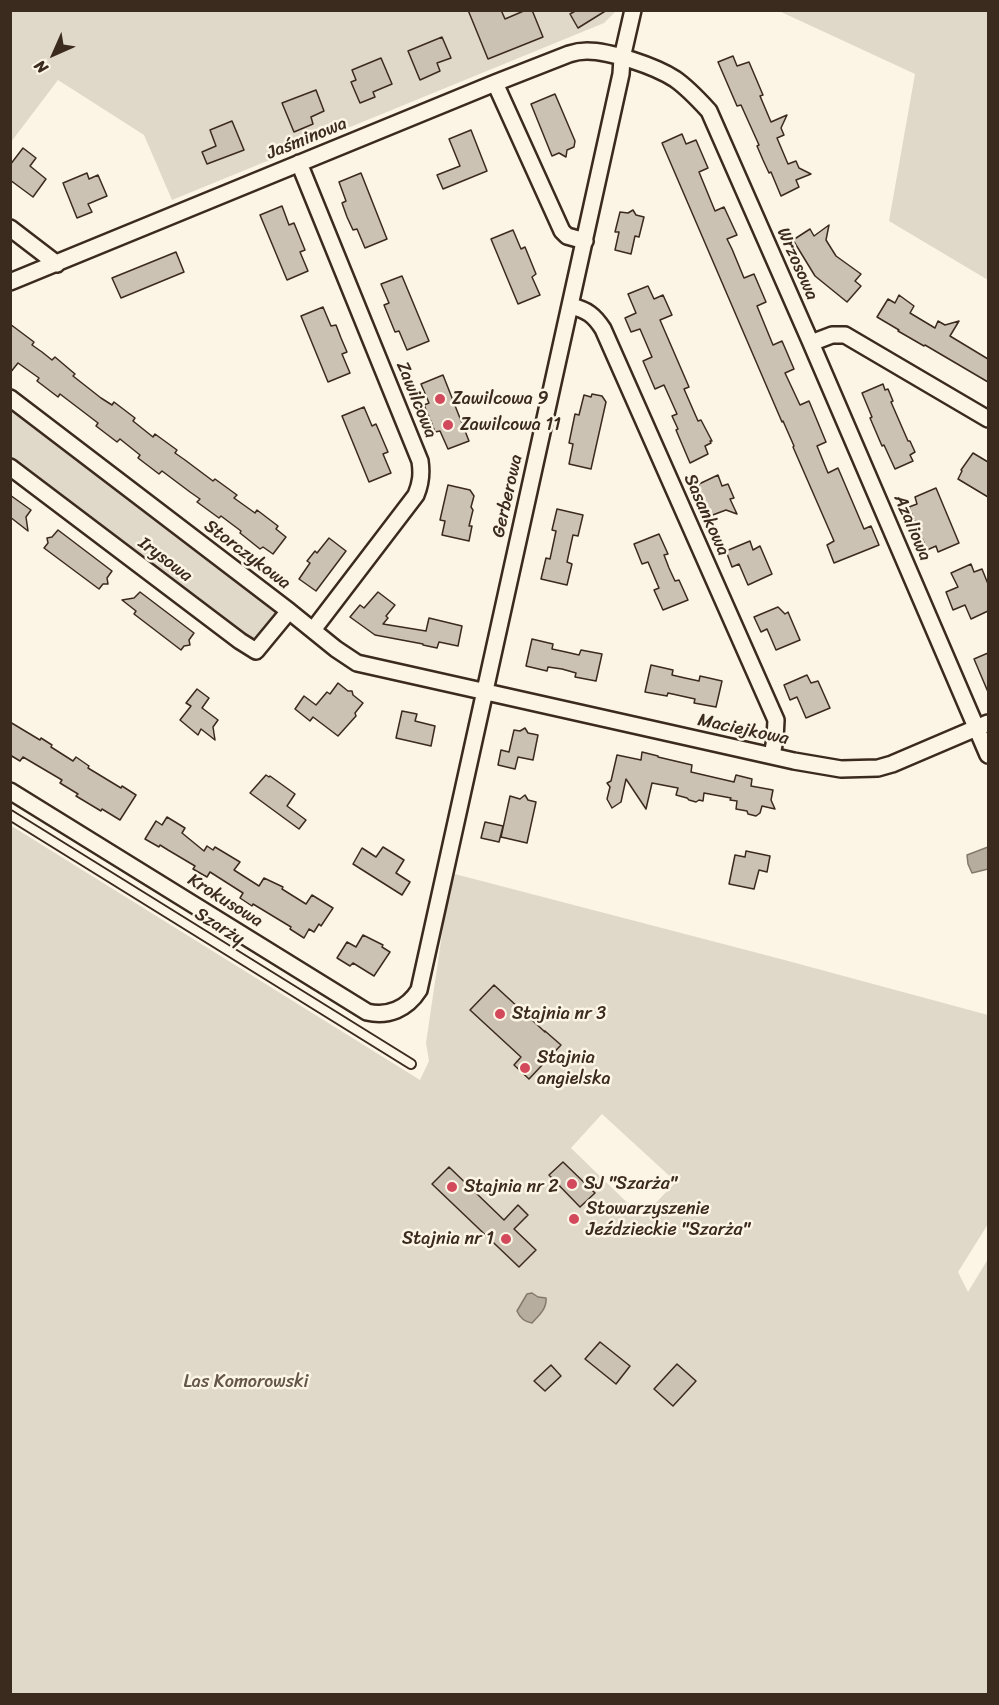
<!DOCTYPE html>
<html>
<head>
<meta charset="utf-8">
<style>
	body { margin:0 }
	#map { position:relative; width:999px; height:1705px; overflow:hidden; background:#fcf5e5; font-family:Sriracha,sans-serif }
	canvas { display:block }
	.frame { position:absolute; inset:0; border:12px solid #3b2a1e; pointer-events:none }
	.north { position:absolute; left:24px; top:24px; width:60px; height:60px; -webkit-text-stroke:4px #fcf5e5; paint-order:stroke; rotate:225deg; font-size:16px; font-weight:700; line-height:24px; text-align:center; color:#3b2a1e }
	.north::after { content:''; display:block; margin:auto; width:21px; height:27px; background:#3b2a1e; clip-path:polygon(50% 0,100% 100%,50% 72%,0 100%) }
</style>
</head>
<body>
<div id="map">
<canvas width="999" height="1705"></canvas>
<div class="frame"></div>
<div class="north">N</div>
</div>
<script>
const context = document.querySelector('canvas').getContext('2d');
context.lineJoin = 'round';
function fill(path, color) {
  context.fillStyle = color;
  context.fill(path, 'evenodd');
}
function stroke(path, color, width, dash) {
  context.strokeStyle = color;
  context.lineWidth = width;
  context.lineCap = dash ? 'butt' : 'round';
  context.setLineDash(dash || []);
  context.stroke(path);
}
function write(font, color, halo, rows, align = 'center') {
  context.font = font + ' Sriracha,sans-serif';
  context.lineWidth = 5;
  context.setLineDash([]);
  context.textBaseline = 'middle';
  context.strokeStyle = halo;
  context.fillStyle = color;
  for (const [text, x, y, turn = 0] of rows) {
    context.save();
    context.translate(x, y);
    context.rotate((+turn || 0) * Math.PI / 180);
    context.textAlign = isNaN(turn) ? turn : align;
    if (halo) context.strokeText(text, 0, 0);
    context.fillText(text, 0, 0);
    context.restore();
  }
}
fill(new Path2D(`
	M11 11H616L604 23 172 200 144 135 58 80 11 142Z
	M779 11H988V280L889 221 915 74Z
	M10 409 268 601 275 608 277 619 259 642 249 641 11 458Z
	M10 825 420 1080 429 1061 426 1043 451 873 777 958 988 1015V1224L958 1272 968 1292 988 1259V1694H11ZM602 1114 676 1182 642 1217 571 1148Z`), '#e0d8c8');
const water = new Path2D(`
	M988 847V869L972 873 968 864 967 855Z
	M532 1293 538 1297 546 1298C547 1309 539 1315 532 1323 525 1322 520 1318 517 1311L527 1294Z`);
fill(water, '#b7ad9e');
stroke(water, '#85796b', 1.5);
const building = new Path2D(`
	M468 10H501L505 19 526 10H532L543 37 488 59Z
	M577 10H607L578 28 570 14Z
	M442 37 451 58 437 63 440 71 420 80 408 51Z
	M733 56 737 66 749 62 763 95 760 96 771 122 787 115 781 128 784 135 777 138 788 164 796 161 799 168 811 174 796 180 799 187 781 196 771 172 769 173 763 160 757 146 759 145 741 105 737 106 718 62Z
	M381 58 392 84 373 92 375 97 360 103 351 82 356 80 352 70Z
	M316 90 324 111 311 117 313 124 294 132 282 103Z
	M555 94 575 141 574 147 567 150 566 157 559 153 552 156 531 104Z
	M232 121 244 150 207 164 202 152 216 146 210 130Z
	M471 130 487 171 443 189 437 175 460 166 449 139Z
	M682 134 686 144 696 140 708 168 699 172 715 211 724 207 737 235 727 239 732 249 744 278 754 274 766 302 757 306 773 345 782 341 794 369 785 373 800 405 809 401 826 442 817 446 828 473 838 468 864 529 871 526 879 545 834 563 827 545 834 541 793 447 794 446 783 421 782 422 662 143Z
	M23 148 36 158 30 166 46 179 33 197 10 180V165Z
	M87 173 89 179 98 175 107 196 88 204 92 212 77 218 63 183Z
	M361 173 387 239 365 248 357 229 353 230 347 217 342 203 346 201 339 182Z
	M282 206 289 225 294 223 305 250 300 252 308 271 287 280 260 215Z
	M633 210 636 215 644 217 639 237 635 236 631 254 615 250 619 232H615L620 212 628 213Z
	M829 225 826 240 836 256 861 274 855 281 861 286 847 302 815 276 793 240 810 229 814 236Z
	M513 230 521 249 525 247 536 274 532 277 540 295 518 304 491 239Z
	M176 252 184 272 121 298 112 278Z
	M402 276 429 341 407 350 399 331 395 332 384 305 389 303 381 284Z
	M648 286 654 299 663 295 672 315 660 320 689 387 684 389 698 421 701 420 712 441H710L711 443 705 446 708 454 690 463 676 430 678 429 672 416 677 414 664 385 655 389 643 361 652 357 640 329 631 332 625 318 636 313 628 294Z
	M899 295 914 306 910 313 935 328 938 321 945 325 959 321 950 336 988 359V382L925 345 924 346 898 331 899 330 877 317 888 299 895 303Z
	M323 307 331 326 336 325 341 338 347 352 342 354 350 373 328 382 301 316Z
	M10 324 34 342 32 345 42 352 52 360 55 357 75 374 73 376 101 398 112 405 114 402 135 418 133 421 153 437 155 434 177 450 175 453 185 460 213 481 215 479 237 495 234 498 255 513 257 510 278 526 276 529 286 537 273 554 263 547 260 549 240 533 241 531 221 516 219 518 197 502 200 499 190 492 162 471 159 474 138 458 140 455 120 439 117 442 96 426 98 423 60 394 58 397 37 381 39 378 18 363 10 373Z
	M443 375 469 441 448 449 440 431 435 432 430 419 424 405 429 403 421 384Z
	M883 384 885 390 888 389 893 401 891 402 908 441H910L915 452 910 455 913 461 895 469 884 445 882 446 870 418 872 417 862 393Z
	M592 394 602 396 606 402 591 469 569 464 573 444 569 443 575 414 579 415 584 395 591 397Z
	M364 407 372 426 376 424 388 452 383 454 391 473 369 482 342 416Z
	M973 453 988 462V497L958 479 962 471 961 470Z
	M718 475 722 486 728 484 734 498 730 499 737 514 726 510 710 516 699 489V484Z
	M448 485 470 490 474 496 471 507 473 510 469 526H472L469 541 442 535 445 521 440 520Z
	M936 488 959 543 938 552 936 546 927 550 909 507 917 504 915 497Z
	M10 495 31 510 26 517 28 531 10 517Z
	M557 509 583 515 578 536 573 535 567 562 572 564 567 585 541 579 546 558 550 559 556 531 552 530Z
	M58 530 112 571 107 578 108 584H103L99 589 44 548 48 543 47 538 52 537Z
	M659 534 668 554 664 555 669 568 675 581 679 580 688 600 663 610 654 590 659 588 648 562 642 564 634 544Z
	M329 538 346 551 316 591 299 579 310 563 307 561 315 551 317 553Z
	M750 541 753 550 760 546 772 574 748 585 739 564 732 567 726 551Z
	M971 564 974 572 982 569 988 584V611L971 619 965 605 953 610 946 592 958 587 951 573Z
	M140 592 194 633 189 640 190 645 184 646 181 650 134 614 136 611 122 600 134 598Z
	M378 592 395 605 386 616 388 618 383 624 426 631 429 618 462 626 458 646 439 642 437 648 423 645V644L375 635 350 617 360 605 364 608Z
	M778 607 785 614 788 612 800 640 776 650 767 629 761 632 754 617Z
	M532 639 553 644 552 649 566 652 579 655 581 650 602 654 596 681 575 677 576 673 562 669 548 667 547 671 526 666Z
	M988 653V692L974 659Z
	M651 665 673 670 672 675 685 678 699 681 700 676 722 681 716 707 694 703 695 699 668 693 667 696 645 692Z
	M807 675 811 683 818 681 830 708 806 718 797 697 790 700 784 685Z
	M338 683 348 691H352L353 695 363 703 355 713 356 716 338 736 313 717 310 721 295 709 304 696 316 705 327 692 330 694Z
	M197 689 209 698 202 708 218 720 213 727 215 740 201 729 198 735 180 720 191 706 186 703Z
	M402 711 417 714 415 721 435 726 431 746 396 738Z
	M10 722 40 740 41 738 52 745 51 747 73 761 76 757 89 766 88 768 121 788 122 786 136 795 120 820 102 809 101 811 76 796 78 794 60 783 62 780 23 757 20 761 10 755Z
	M525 728 528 733 538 735 533 760 518 757 515 769 498 765 501 750 509 752 514 730 520 731Z
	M642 752 658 756V757L692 765 691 772 734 782 736 775 752 779 751 786 773 790 771 800 775 809 762 806 760 813 756 816 748 814 747 811 736 809 737 801 730 800 731 798 704 793 703 801 699 800 696 802 689 800 687 798 676 795 678 788 652 783 646 809 626 779 621 802 612 808 607 799 610 787 607 783 611 781 617 755 641 760Z
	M266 775 269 777 270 776 295 794 287 806 306 820 299 829 250 793Z
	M525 795 528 800 536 802 527 843 501 837 510 796 520 799Z
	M167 817 185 828 182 833 204 851 207 846 213 850 215 847 240 862 234 870 259 886 264 878 283 887 282 889 306 904 312 895 333 908 321 926 319 924 314 932 309 929 304 938 290 929 291 927 253 904 252 906 240 898 243 893 210 872 207 877 193 869 195 866 168 850 160 845 159 847 145 839 156 821 162 825Z
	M485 822 503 826 499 842 481 838Z
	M383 847 404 860 396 873 410 882 402 895 353 864 362 848 376 857Z
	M746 851 770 856 767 872 759 870 754 889 729 884 735 855 745 857Z
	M363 935 383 945 382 947 390 952 374 976 353 963 350 966 337 958 347 942 356 947Z
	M494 985 545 1032V1031L561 1045 529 1079 514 1065 521 1057 470 1010Z
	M563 1162 595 1193 580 1207 549 1175Z
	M449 1167 504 1220 518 1205 528 1215 514 1229 536 1250 519 1267 432 1184Z
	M600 1342 630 1366 616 1384 585 1359Z
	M677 1364 696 1381 673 1406 654 1389Z
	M551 1365 561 1376 545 1391 534 1381Z`);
fill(building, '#ccc2b3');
stroke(building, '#3b2a1e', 1.5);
const lane = new Path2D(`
	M10 815 411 1064`);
const street = new Path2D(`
	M495 83 562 231 567 236 585 241
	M299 163 420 461C422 474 421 483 416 495L313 630
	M10 228 57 264
	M10 282 495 83 569 54C575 52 580 51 587 51 610 51 655 66 675 79 688 88 698 99 709 111L811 343 832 335H845L988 419
	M571 306C587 310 594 315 603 329L776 720 775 739 772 756
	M811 343 988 755
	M10 398 289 611 336 649 357 663 794 761 841 769 878 768 892 764 988 723
	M10 467 240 641 256 651 289 611
	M10 791 367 1012C388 1017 407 1009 419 990 485 684 554 379 621 74L622 58 633 10`);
stroke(lane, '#3b2a1e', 12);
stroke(street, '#3b2a1e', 20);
stroke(lane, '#fcf5e5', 8);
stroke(street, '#fcf5e5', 15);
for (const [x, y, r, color] of [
	[440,399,6,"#d1495b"],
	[448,425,6,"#d1495b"],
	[500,1014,6,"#d1495b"],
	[525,1068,6,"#d1495b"],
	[572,1184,6,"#d1495b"],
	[452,1187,6,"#d1495b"],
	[574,1219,6,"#d1495b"],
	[506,1239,6,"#d1495b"]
]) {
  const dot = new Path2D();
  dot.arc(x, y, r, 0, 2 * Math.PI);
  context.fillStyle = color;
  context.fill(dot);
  stroke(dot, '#fcf5e5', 2);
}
write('18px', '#3b2a1e', '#fcf5e5', [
	["Jaśminowa",307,139,-22],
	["Wrzosowa",797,264,66],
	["Zawilcowa",416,400,68],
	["Gerberowa",508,496,-77],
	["Sasankowa",706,515,66],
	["Azaliowa",912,528,67],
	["Storczykowa",247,555,37],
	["Irysowa",165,560,37],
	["Maciejkowa",743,730,12],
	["Krokusowa",225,901,32],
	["Szarży",219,927,32]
]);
write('18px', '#3b2a1e', '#fcf5e5', [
	["Zawilcowa 9",452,399],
	["Zawilcowa 11",460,425],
	["Stajnia nr 3",512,1014],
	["Stajnia",537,1058],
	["angielska",537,1079],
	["SJ \"Szarża\"",584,1184],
	["Stajnia nr 2",464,1187],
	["Stowarzyszenie",586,1209],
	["Jeździeckie \"Szarża\"",586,1230],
	["Stajnia nr 1",494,1239,"right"]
], 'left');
write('18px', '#645648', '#fcf5e5', [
	["Las Komorowski",246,1382]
]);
</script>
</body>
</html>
